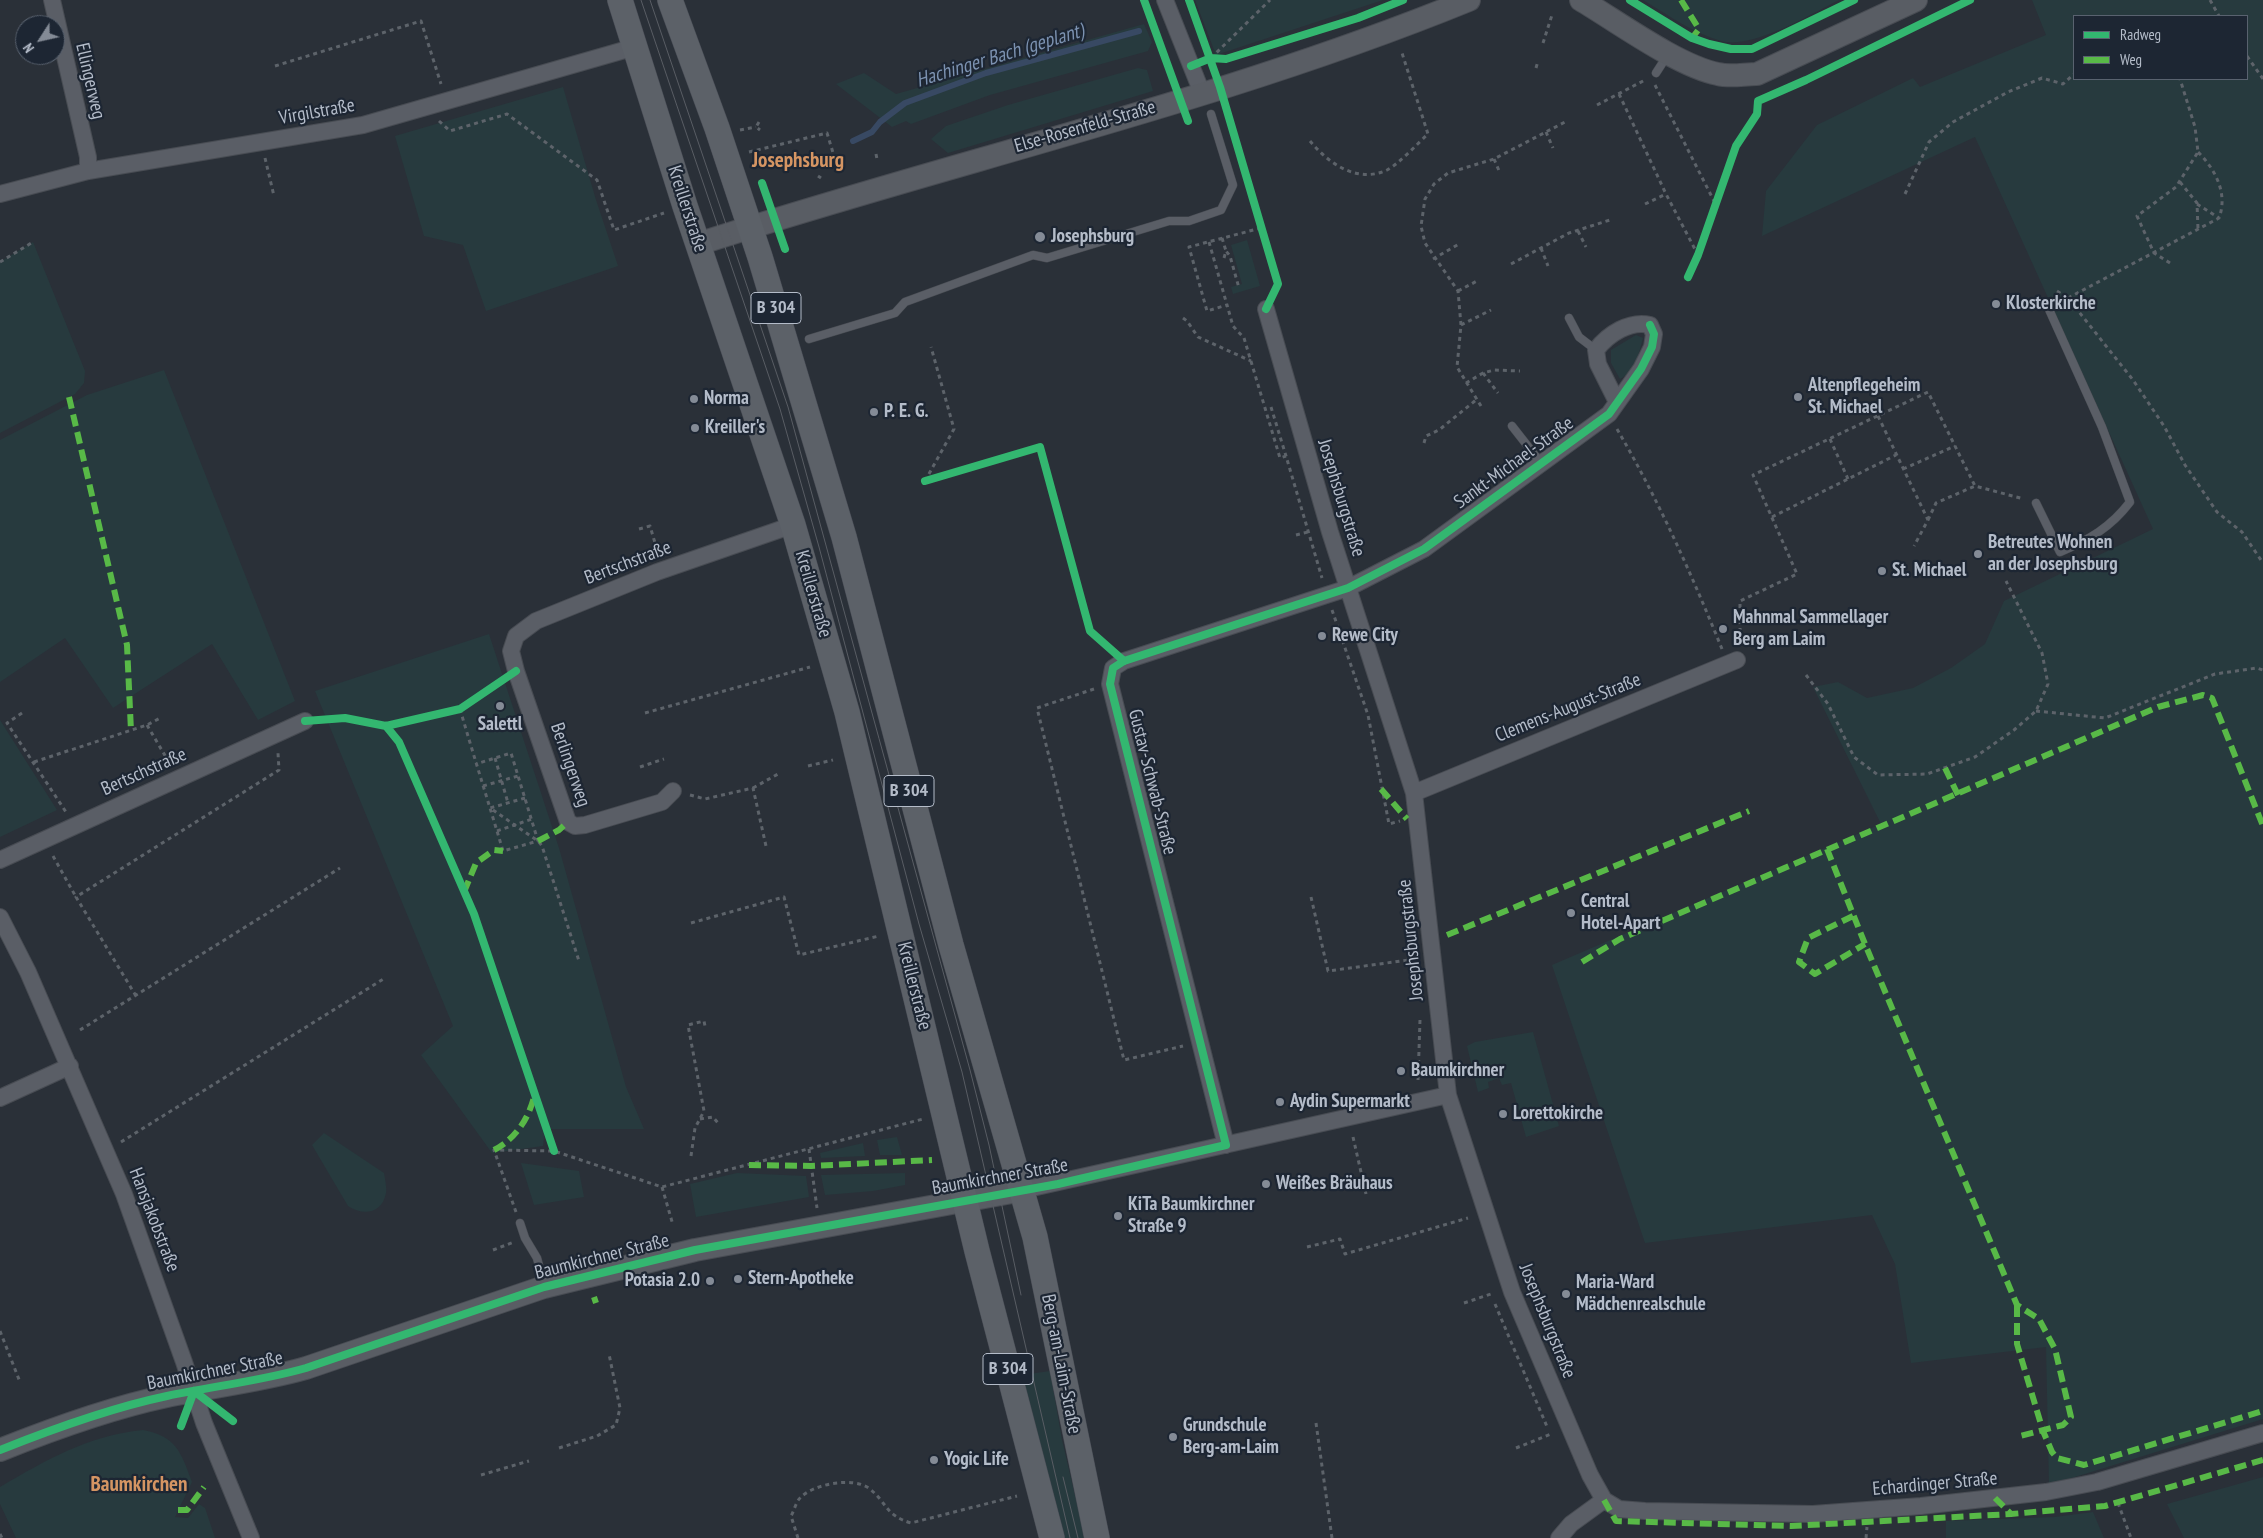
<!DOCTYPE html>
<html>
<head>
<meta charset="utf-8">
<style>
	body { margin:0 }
	#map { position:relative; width:2263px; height:1538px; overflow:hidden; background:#2a3038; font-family:"PT Sans Narrow",sans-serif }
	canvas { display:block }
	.legend { position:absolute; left:2073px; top:15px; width:175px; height:65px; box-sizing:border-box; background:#1d2633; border:1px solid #59626f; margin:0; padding:6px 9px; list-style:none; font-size:15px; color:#b4bcc9 }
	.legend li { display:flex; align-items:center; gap:10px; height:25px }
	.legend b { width:25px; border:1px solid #59626f }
	.north { position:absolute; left:15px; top:15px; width:50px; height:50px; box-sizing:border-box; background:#1d2633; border:1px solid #59626f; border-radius:50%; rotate:235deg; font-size:14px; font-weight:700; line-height:20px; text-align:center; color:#b4bcc9 }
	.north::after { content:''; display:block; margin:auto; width:18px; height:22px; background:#848b96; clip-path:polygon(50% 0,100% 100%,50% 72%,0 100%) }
</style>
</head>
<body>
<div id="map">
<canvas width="2263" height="1538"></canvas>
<ul class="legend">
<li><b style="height:6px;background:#33b770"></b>Radweg</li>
<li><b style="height:6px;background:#58b947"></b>Weg</li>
</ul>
<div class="north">N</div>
</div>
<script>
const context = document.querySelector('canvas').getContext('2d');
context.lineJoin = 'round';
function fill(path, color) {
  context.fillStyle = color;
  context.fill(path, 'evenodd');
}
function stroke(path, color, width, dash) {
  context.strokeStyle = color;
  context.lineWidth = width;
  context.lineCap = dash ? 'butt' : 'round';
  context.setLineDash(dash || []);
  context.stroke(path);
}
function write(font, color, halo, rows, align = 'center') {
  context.font = font + ' "PT Sans Narrow",sans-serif';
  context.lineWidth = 4.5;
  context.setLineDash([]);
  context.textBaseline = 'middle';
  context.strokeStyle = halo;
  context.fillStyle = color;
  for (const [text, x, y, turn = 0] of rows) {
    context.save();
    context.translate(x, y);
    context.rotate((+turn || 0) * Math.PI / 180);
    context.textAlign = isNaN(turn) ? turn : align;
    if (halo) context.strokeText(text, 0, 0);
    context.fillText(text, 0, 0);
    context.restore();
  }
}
fill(new Path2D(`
	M1195 0H1383L1216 55Z
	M1643 0H1839C1811 14 1752 50 1721 41 1693 33 1668 15 1643 0Z
	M2032 0H2263V1419L2049 1485 2046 1347 1911 1363 1895 1264 1872 1215 1645 1243 1552 965 1881 824 1813 687 1838 682 1867 698 1913 688 1951 668 1985 644 2004 601 2153 529 1975 137 1762 236 1766 191 1817 125 1913 78 1920 87 2046 35ZM2074 16H2247V79H2074Z
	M1144 24 1152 42 1148 51 990 95 911 124 906 121 892 127 836 84 864 73 896 94Z
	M1138 68 1147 70 1153 91 948 153 931 139 946 126 1008 105Z
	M563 87 596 200 618 266 486 311 463 245 424 236 395 136Z
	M1247 240 1260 286 1233 294 1231 287 1242 284 1231 245Z
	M33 242 85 371 84 383 75 394 0 433V262Z
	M1636 335 1643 338C1639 353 1635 372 1620 379L1611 363V350Z
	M164 370 295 701 258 720 212 644 113 708 65 638 0 682V440L87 395Z
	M489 634 559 848 626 1087 644 1129H545L543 1146 492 1153 421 1055 453 1026 315 691Z
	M0 720 57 810 0 837Z
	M1533 1032 1559 1126 1526 1137 1511 1083 1502 1085 1499 1078 1488 1082 1489 1088 1478 1092 1467 1046 1475 1042Z
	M324 1133 384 1173C385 1179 387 1188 386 1193 382 1214 363 1216 348 1206L312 1145Z
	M897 1137 902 1155H880L877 1140Z
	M863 1143 865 1156 821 1158 820 1153Z
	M521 1163 579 1171 584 1197 534 1205Z
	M737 1173 806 1176 809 1197 696 1217 690 1184Z
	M905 1173V1185L873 1191 825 1195 821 1175Z
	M1050 1371 1062 1440 1085 1538H1065L1022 1375Z
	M143 1430C176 1436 181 1452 192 1482L175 1517 188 1518 199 1504 205 1508 215 1538H16L0 1504V1487C48 1459 87 1436 143 1430Z
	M2263 1477V1538H2184L2167 1504Z
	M2093 1512 2104 1538H1946V1521L2055 1517Z`), '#273a3e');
stroke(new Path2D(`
	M853 141 872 132 880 122 905 103 986 73 1139 31`), '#384963', 6);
const lane = new Path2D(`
	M1656 73 1667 56
	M1569 318 1579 337 1596 350
	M809 339 895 313 905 302 1033 255 1047 258 1169 221H1189L1221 210 1233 185 1211 114
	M1512 426 1541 463
	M2036 503 2060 552C2089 540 2111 527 2130 502L2102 427 2047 305
	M520 1223 525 1238 537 1258 544 1285`);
const street = new Path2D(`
	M52 0 88 157V171
	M1165 0 1202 93
	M0 194 88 171 363 125 635 47
	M1266 309 1330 532 1414 793 1448 1095 1512 1292 1590 1475 1604 1500
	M673 791 662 802 585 825 575 826 568 822 516 671 511 651 516 636 536 621 657 572 793 525
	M1414 793 1737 660
	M0 860 305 721
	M0 917 28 972 124 1194 184 1362 204 1423 251 1538
	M0 1098 70 1066
	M1226 1145 1110 684 1113 668 1124 661 1348 588 1424 549 1609 414 1641 369 1652 347 1654 334 1650 325C1630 320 1608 334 1596 350L1598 364 1617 402
	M1023 1190 1448 1095
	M1604 1500 1619 1509 1645 1511 1813 1514 1921 1506 2046 1492 2097 1482 2263 1433
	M1559 1538 1571 1524 1604 1500`);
const secondary = new Path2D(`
	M1581 0C1618 22 1678 66 1718 74 1730 77 1744 74 1757 74L1916 0
	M698 244C954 161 1219 102 1469 0
	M0 1450C55 1428 110 1408 167 1396 214 1386 261 1381 306 1368L544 1287 695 1250 1023 1190`);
const primary = new Path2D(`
	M620 0 685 206 793 525 847 712 977 1251 1052 1538
	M670 0 717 128 760 257 844 537 951 945 1035 1237 1097 1538`);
stroke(lane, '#484c53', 9);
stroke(street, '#484c53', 18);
stroke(secondary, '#484c53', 24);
stroke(primary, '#484c55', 26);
stroke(new Path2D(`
	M1968 0V1
	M2210 0 2219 16
	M1543 43 1552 15
	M2247 56 2263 79
	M1211 58 1270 0
	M275 66 421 21 441 84
	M1536 68 1538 61
	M1655 85 1716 205
	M1619 94 1666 194 1698 255
	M1597 105 1645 80
	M439 121 450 131 507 114 597 180 614 230 664 213
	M759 122 756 127 760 130
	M740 130 756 127
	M1546 132 1553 148
	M1310 141C1328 163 1357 184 1387 170 1400 163 1417 144 1428 134L1402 53
	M749 152 827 133 838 169
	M876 154 877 159
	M265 158 274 196
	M1494 159 1500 173
	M818 176 821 178
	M2180 182 2197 203 2198 229
	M1905 194 1929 142 1953 122 2008 92 2042 78 2063 84 2074 74
	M1645 204 1666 194
	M2197 204 2219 218
	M1261 228 1189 247 1207 311 1227 305 1233 326 1244 338 1280 458 1286 456 1322 578
	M1578 231 1586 247
	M1222 238 1226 251
	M1209 242 1227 305
	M1541 248 1548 266
	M1224 258 1226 251 1230 256 1239 288
	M1433 259 1459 244
	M0 262 33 242
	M2170 263 2154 253 2137 216 2176 187 2198 152 2195 127 2180 79
	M1511 264 1569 233 1610 220
	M1458 291 1477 281
	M2057 291 2068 298 2133 380 2164 426 2185 465 2217 512 2242 532 2263 563
	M2068 298 2219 218C2228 194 2216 170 2198 152
	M1183 318 1187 321 1198 337 1251 361
	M1461 325 1491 310
	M1483 373 1498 393
	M1466 383 1483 373 1494 370 1520 371
	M1481 406 1457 367 1461 325 1458 291 1425 243 1421 226 1425 199 1434 184 1448 173 1494 159 1567 121
	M1271 407 1286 456
	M1878 416 1928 520 1914 546
	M1617 429C1658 499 1691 573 1722 649
	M1830 439 1848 479
	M1424 443 1426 436 1439 430 1476 400
	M1903 469 1955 446
	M925 481 954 429 931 347
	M1772 517 1896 455
	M1928 520 1936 503 1975 486
	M639 529 650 526 658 553
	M1296 535 1308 532
	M1332 610 1368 715 1389 824 1400 821
	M1740 640V601L1797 574 1753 475 1928 392 1975 486 2024 499
	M1806 675 1828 704 1854 757 1878 775 1927 774 1975 757 2014 730 2036 711 2048 684 2042 653 2006 581
	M1094 689 1037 708 1124 1060 1183 1046
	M460 709C474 757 489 804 503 851L538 841 511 753 476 764
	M2036 711 2105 718 2215 674 2257 668 2263 670
	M22 713 7 723 66 812
	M645 713 810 667
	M147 725 170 764
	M495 758 508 803
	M34 762 147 725 162 717
	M808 766 833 760
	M640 767 664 759
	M483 786 518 776
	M753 788 778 774
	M690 795 705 799 753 788 766 846
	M525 798 490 808 538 841 542 846 579 961
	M497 831 532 819
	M53 856 76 897
	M1311 897 1328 971 1416 959
	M691 923 784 897 799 955 879 936
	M136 996 76 897 279 770 278 753
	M1420 1020 1418 1080 1420 1083
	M80 1030 340 868
	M700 1119 713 1117 718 1123
	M1353 1137 1366 1194
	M121 1142 385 978
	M809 1149 817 1208
	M691 1156 695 1128 704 1111 688 1025 704 1021 705 1026
	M662 1187 673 1225
	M516 1212 494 1150 554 1151 662 1187 923 1119
	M1307 1247 1340 1239 1345 1254 1468 1218
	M493 1250 514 1242
	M1464 1303 1491 1294
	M1495 1304 1548 1429
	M0 1331 20 1382
	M1316 1423 1332 1538
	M559 1448 597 1436 616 1425 620 1408 609 1354
	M1516 1448 1551 1434
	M481 1475 529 1461
	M2118 1503 2131 1538
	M0 1534 2 1538
	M798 1538 791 1516C794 1511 796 1502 800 1498 813 1484 854 1476 870 1489 888 1504 885 1515 911 1523L1017 1496
	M1866 1538 1867 1527`), '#5d636a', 3, [4, 4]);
stroke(lane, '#5a5e66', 8);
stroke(street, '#5a5e66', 16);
stroke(secondary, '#595d64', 22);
stroke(primary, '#5c6168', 25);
stroke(new Path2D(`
	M641 0 780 409 819 547 919 924 962 1072 1070 1538
	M650 0 788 407 970 1070 989 1145 1021 1295
	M1063 1477 1078 1538`), '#595d64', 1);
stroke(new Path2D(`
	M1681 0 1699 29 1692 38
	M69 397 127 645 131 731
	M1945 768 1958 795
	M1381 789 1407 819
	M538 841 559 830 568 822
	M1827 849 1865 944 2017 1305 2039 1319 2055 1349 2071 1417 2063 1425 2016 1437
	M464 892 476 863 494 850 503 851
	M1853 916 1808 938 1799 962 1815 974 1865 944
	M1447 935 1749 811
	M1582 962 1620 939 2158 707 2203 695 2212 698 2263 826
	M494 1150C515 1139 528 1120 534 1097
	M749 1165 811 1166 932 1160
	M594 1297 596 1303
	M2017 1305V1344L2043 1431 2052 1452 2057 1458 2084 1465 2263 1411
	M1995 1498 2011 1514 2105 1506 2263 1460
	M1604 1500 1616 1521 1791 1526 2011 1514
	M178 1510H187L204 1487`), '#58b947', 6, [12, 6]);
stroke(new Path2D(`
	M1144 0 1188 121
	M1189 0 1220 87 1278 284 1266 309
	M1630 0 1692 38 1709 44 1731 49H1752L1854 0
	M1191 66 1211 58 1226 59 1358 18 1403 0
	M762 183 785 249
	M1688 277 1698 255 1736 146 1757 114 1758 101 1806 80 1970 0
	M925 481 1040 447 1090 631 1124 661
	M305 721 345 718 386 726 460 709 516 671
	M386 726 399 742 474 914 554 1151
	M181 1426 194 1391 233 1421
	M0 1450C55 1428 110 1408 167 1396 214 1386 261 1381 306 1368L544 1287 695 1250 1058 1184 1226 1145 1110 684 1113 668 1124 661 1348 588 1424 549 1609 414 1641 369 1652 347 1654 334 1650 325`), '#33b770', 8);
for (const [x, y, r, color] of [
	[1040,237,6,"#848b96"],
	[1996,304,5,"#848b96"],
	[1798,397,5,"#848b96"],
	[694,399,5,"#848b96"],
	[874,412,5,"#848b96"],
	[695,428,5,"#848b96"],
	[1978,554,5,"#848b96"],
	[1882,571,5,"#848b96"],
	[1723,629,5,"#848b96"],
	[1322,636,5,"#848b96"],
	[500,706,5,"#848b96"],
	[1571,913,5,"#848b96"],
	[1401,1071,5,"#848b96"],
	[1280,1102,5,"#848b96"],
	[1503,1114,5,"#848b96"],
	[1266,1184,5,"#848b96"],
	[1118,1216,5,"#848b96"],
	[738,1279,5,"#848b96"],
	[710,1281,5,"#848b96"],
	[1566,1294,5,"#848b96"],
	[1173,1437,5,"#848b96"],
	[934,1460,5,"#848b96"]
]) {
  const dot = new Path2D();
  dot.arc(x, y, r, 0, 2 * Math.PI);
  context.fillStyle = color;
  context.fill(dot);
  stroke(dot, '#1d2633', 2);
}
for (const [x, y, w] of [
	[776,308,50],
	[909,791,50],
	[1008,1369,50]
]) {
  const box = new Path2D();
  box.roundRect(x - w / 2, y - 15.5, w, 31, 4);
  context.fillStyle = '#1d2633';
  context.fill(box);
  stroke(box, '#b4bcc9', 1);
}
write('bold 18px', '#b4bcc9', null, [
	["B 304",776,308],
	["B 304",909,791],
	["B 304",1008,1369]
]);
write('19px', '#b4bcc9', '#1d2633', [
	["Ellingerweg",90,81,77],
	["Virgilstraße",317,112,-10],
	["Else-Rosenfeld-Straße",1085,127,-16],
	["Kreillerstraße",687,209,72],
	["Sankt-Michael-Straße",1514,463,-36],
	["Josephsburgstraße",1341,498,73],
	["Bertschstraße",628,563,-21],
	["Kreillerstraße",813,594,74],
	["Clemens-August-Straße",1568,708,-22],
	["Berlingerweg",570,765,71],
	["Bertschstraße",144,772,-24],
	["Gustav-Schwab-Straße",1152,782,76],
	["Josephsburgstraße",1411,940,-96],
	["Kreillerstraße",914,986,76],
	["Baumkirchner Straße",1000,1177,-10],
	["Hansjakobstraße",154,1220,69],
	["Baumkirchner Straße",602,1257,-14],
	["Josephsburgstraße",1547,1321,68],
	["Berg-am-Laim-Straße",1061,1364,79],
	["Baumkirchner Straße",215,1371,-11],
	["Echardinger Straße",1935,1484,-5]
]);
write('bold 19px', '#b4bcc9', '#1d2633', [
	["Josephsburg",1051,237],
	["Klosterkirche",2006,304],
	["Altenpflegeheim",1808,386],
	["St. Michael",1808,408],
	["Norma",704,399],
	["P. E. G.",884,412],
	["Kreiller's",705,428],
	["Betreutes Wohnen",1988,543],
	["an der Josephsburg",1988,565],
	["St. Michael",1892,571],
	["Mahnmal Sammellager",1733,618],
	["Berg am Laim",1733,640],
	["Rewe City",1332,636],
	["Salettl",500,725,"center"],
	["Central",1581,902],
	["Hotel-Apart",1581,924],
	["Baumkirchner",1411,1071],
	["Aydin Supermarkt",1290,1102],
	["Lorettokirche",1513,1114],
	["Weißes Bräuhaus",1276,1184],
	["KiTa Baumkirchner",1128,1205],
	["Straße 9",1128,1227],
	["Stern-Apotheke",748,1279],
	["Potasia 2.0",700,1281,"right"],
	["Maria-Ward",1576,1283],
	["Mädchenrealschule",1576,1305],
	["Grundschule",1183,1426],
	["Berg-am-Laim",1183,1448],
	["Yogic Life",944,1460]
], 'left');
write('italic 20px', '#7c92b1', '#1d2633', [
	["Hachinger Bach (geplant)",1000,56,-17]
]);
write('bold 21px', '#d59563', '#1d2633', [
	["Josephsburg",798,161],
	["Baumkirchen",139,1485]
]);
</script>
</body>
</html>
